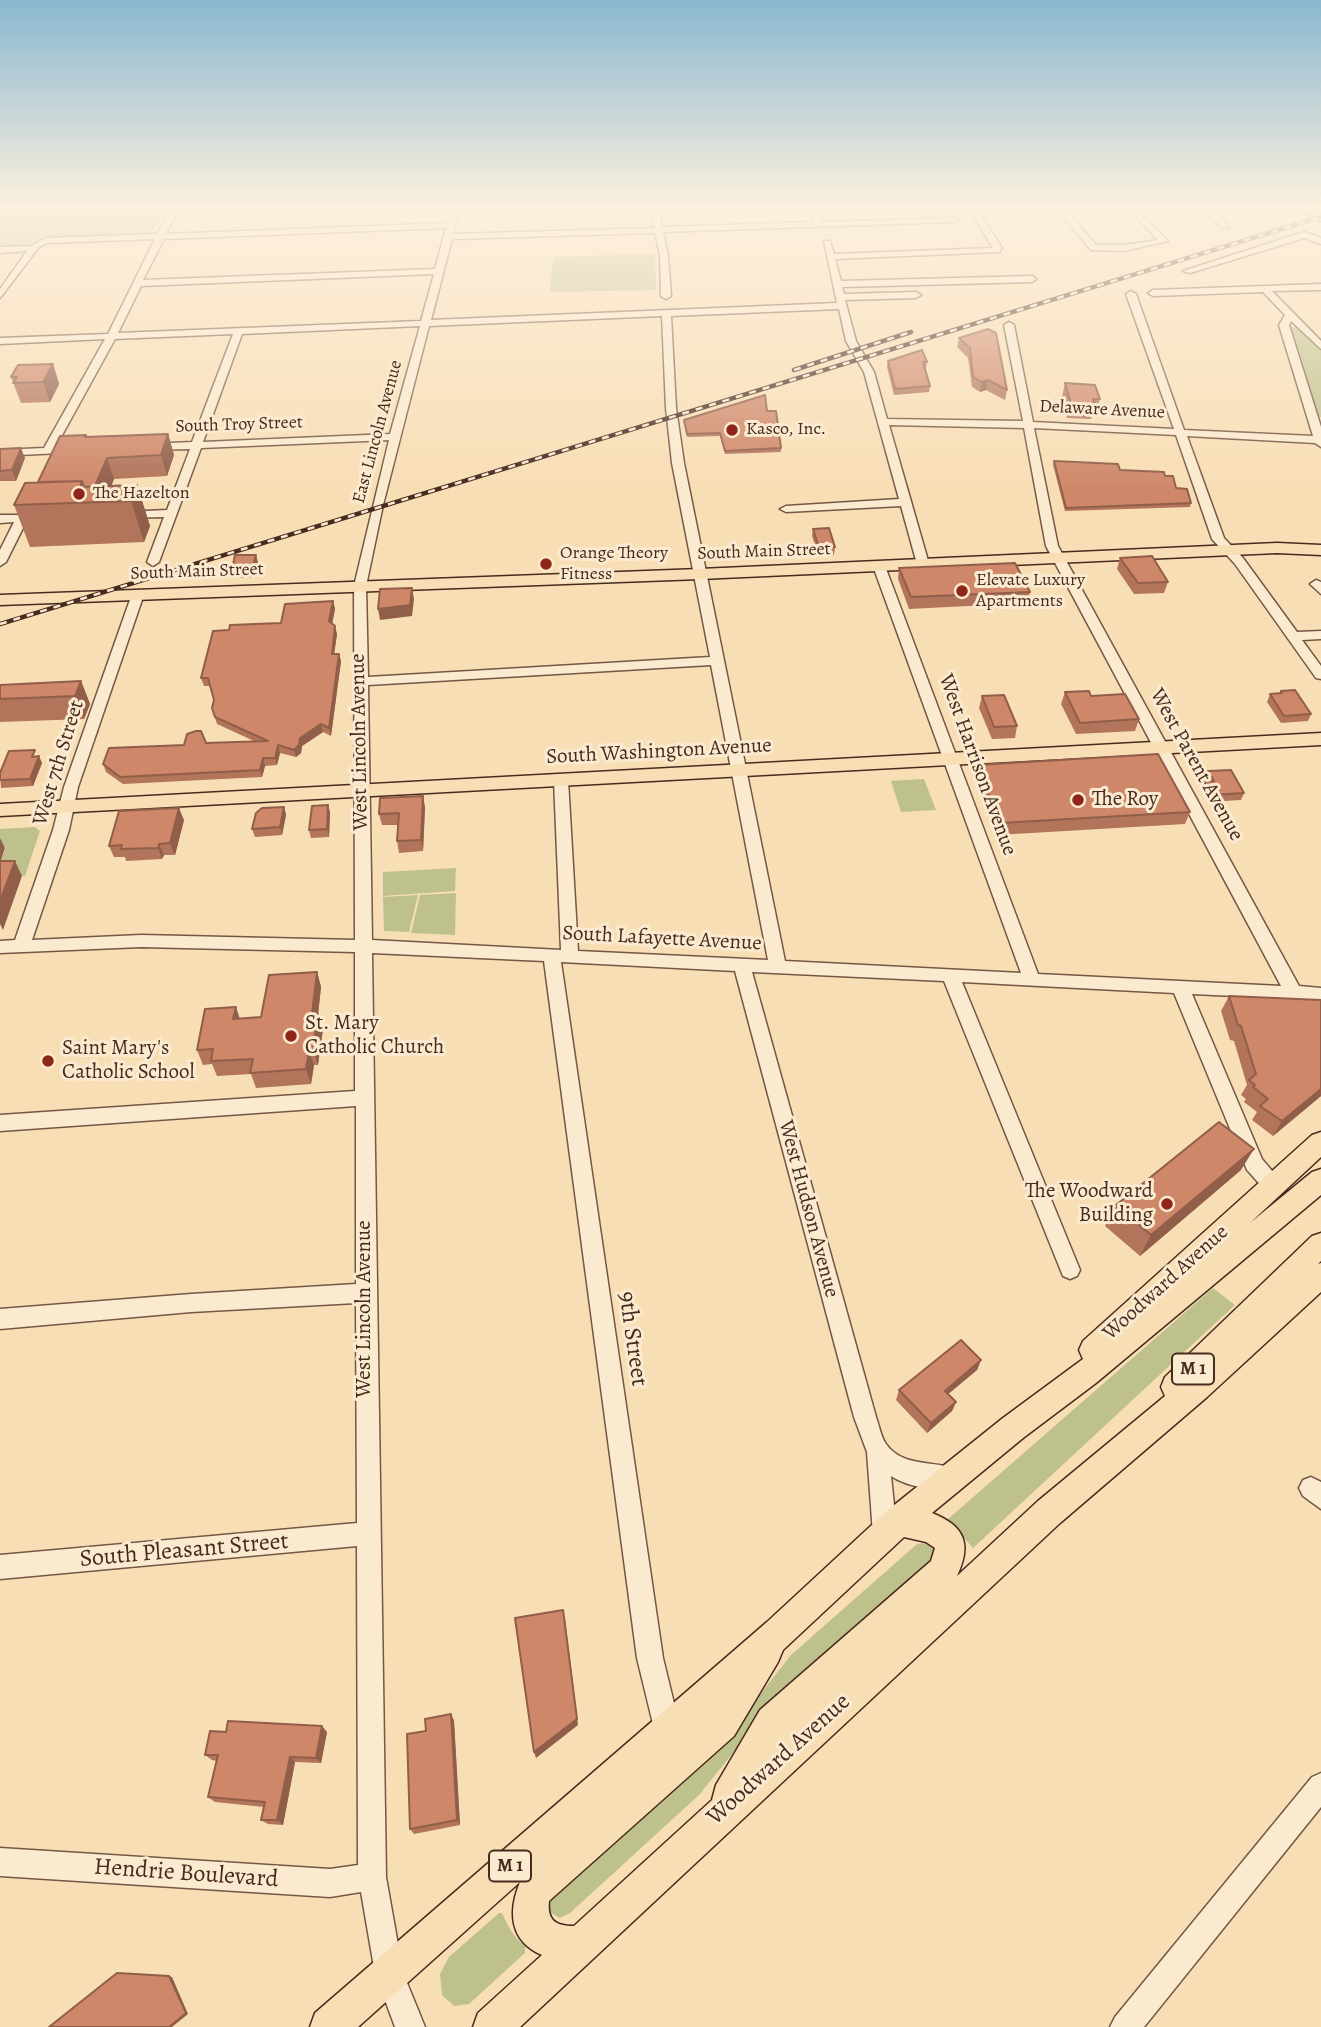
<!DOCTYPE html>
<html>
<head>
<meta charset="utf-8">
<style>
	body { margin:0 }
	canvas { display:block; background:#f8deb5 }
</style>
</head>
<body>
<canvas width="1321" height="2027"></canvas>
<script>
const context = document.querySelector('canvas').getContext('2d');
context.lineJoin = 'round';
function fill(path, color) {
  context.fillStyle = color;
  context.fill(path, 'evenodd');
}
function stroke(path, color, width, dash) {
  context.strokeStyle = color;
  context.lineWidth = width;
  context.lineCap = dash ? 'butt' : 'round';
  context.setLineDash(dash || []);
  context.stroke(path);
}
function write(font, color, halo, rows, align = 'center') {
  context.font = font + ' Alegreya,serif';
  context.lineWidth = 6;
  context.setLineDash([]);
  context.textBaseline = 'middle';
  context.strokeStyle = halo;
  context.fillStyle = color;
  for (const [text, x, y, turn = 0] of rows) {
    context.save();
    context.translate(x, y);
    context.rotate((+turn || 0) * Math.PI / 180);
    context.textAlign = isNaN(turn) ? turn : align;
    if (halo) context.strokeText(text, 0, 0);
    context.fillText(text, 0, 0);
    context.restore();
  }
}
fill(new Path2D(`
	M0 207H166L152 234 34 238 29 245 0 246Z
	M655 254 656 290 550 292 553 257Z
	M1291 327 1298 328 1321 351V417H1318L1289 328Z
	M924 779 936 810 901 812 891 781Z
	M35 827 40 831 25 876 0 877V863L6 847 0 846V829Z
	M456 868 455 891 383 896V872Z
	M456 893 455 935 411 933 420 895Z
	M418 895 409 932 384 931 383 897Z
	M1213 1288 1235 1305 973 1548C970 1544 949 1521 948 1519Z
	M927 1543 937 1549 939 1558 745 1738 699 1795 570 1913 560 1918 548 1911 549 1887 746 1712 791 1655 917 1544Z
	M499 1913H502C509 1928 512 1935 525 1946V1953L469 2004 454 2006 442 1995 440 1974 449 1957Z`), '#bec18c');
const minor = new Path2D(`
	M171 207H179L166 234 448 223 452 207H460L453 234 654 228 650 207H658L662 227 814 222 807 207H815L822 222 955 218 959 220 955 222 663 232 668 255 671 296 666 299 661 296 660 255 655 233 452 239 431 320 837 303 824 241H830L834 254 993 248 968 207H976L1002 248 999 252 835 259 841 281 1032 276 1036 279 1032 282 842 287 844 294 916 292 921 295 916 298 845 300 856 341 874 372 887 419 1023 421 1004 325 1009 322 1014 325 1033 422 1174 429 1126 294 1131 291 1136 294 1184 430 1313 436 1279 325 1285 315 1263 292 1153 296 1148 293 1153 290 1321 284V290L1272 291 1321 341V349L1291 321 1289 325 1321 427V447L1315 443 1187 436 1224 538 1243 558 1297 632 1321 631V639L1302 640 1321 666V679L1316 678 1235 564 1212 539 1176 435 1034 428 1058 546 1299 986 1321 988V1000L1192 994 1262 1159 1284 1185 1281 1191C1266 1196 1257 1180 1247 1170L1174 993 962 982 1080 1270 1077 1276 1070 1279 1063 1276 944 981 752 972 876 1417C879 1425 881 1437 886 1444 903 1468 935 1460 959 1470L962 1478 959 1486C941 1493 907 1487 891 1476L897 1534 893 1542 885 1546 877 1542 873 1534 867 1452 854 1417 735 971 561 962 663 1658 680 1728 676 1737 667 1741 658 1737 654 1728 637 1658 544 961 372 953 386 1877 403 1973 425 2027H395L375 1973 361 1892 330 1897 0 1876V1848L330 1869 358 1865 357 1546 0 1579V1555L357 1523 356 1303 191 1312 0 1329V1309L191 1294 356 1284V1106L0 1131V1115L355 1091V952L141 947 0 953V941L15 940 53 830 64 787 132 594 138 590 144 594 78 787 69 830 32 940 141 935 355 940 354 586 389 440 201 448 159 562 153 566 147 562 164 517 122 518 116 515 122 512 167 510 190 449 150 450 145 447 150 444 192 442 233 334 115 339 55 448 76 447 81 450 80 452 0 456V450L44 448 105 339 0 344V338L108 334 155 239 47 243 39 247 0 298V289L27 251 0 253V247L31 246 46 238 157 234ZM446 228 435 269 143 280 164 239ZM434 274 421 321 118 333 141 286ZM839 309 846 341 864 372 899 499 786 506 780 509 786 512 901 506 917 564 927 567 929 564 889 425 1024 428 1046 546 1281 986 1038 974 885 566 879 562 873 566 1021 973 785 961 684 463 676 408 671 316ZM662 316 666 408 672 463 710 657 368 677 366 586 383 505 429 326ZM420 326 390 434 203 442 242 334ZM711 665 768 960 578 951 568 780 561 775 554 780 561 950 372 940 368 685Z
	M1055 207H1063L1096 245H1124L1158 240 1127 207H1135L1168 241 1124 251 1091 250Z
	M1200 207H1208L1228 224V228H1222Z
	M1304 232 1321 238V244L1304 238 1190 273 1183 271Z
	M25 509 29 510V515L42 514 48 518 42 522H26L6 562 0 566V550L14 522 0 523V515H18Z
	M1316 580 1321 582V594L1310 584Z
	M1311 1477 1321 1482V1509L1303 1496 1299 1488 1303 1480Z
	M1321 1773V1807L1144 2027H1110L1115 2017 1312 1777Z`);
const major = new Path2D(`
	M1300 207H1312L1321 213V221Z
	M1277 543 1321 545V555L1277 553 700 579 0 605V595L700 569Z
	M1321 733V745L0 816V804Z
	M1321 1132V1157L1250 1223 1312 1172 1321 1169V1195L1096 1383 1023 1438 932 1513C965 1526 972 1544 957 1576L1038 1501 1165 1396 1161 1387 1165 1377 1312 1236 1321 1233V1261L1318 1264 1321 1263V1292L1207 1397 1060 1523 520 2027H473L478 2013 542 1955C509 1941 508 1911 520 1882L358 2027H310L315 2013 767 1622 888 1510 1003 1418 1083 1359 1079 1350 1083 1341 1312 1135ZM904 1537 926 1542 935 1548 931 1561 760 1710 716 1785 712 1800 574 1926C555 1926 547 1920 549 1901L734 1736 778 1662 783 1650Z`);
stroke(minor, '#745744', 3);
stroke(major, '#482a1f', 3);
fill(minor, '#faeacf');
fill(major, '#f8deb5');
const rail = new Path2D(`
	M794 370 911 332
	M0 624 1321 217`);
stroke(rail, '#482a1f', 4.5);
stroke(rail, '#faeacf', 2.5, [7]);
fill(new Path2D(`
	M988 329 1007 390 1005 400 986 390 980 392 972 387 968 358 957 347 959 338Z
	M888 361 927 362 926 369H925L930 386 929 392 894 395 887 367Z
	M53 364 59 384 50 402 21 403 11 377Z
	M1065 383 1100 399 1096 413H1093L1091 419 1067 418 1062 397Z
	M767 411 781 448V452L725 454 720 436 687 437 684 420Z
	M168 434 174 455 167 476 114 479 111 486 137 485 150 526 144 542 30 547 14 505 86 435 87 437Z
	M0 449 25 458 16 481H0Z
	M1054 461 1165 476 1191 503 1190 507 1065 511 1053 465Z
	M813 529 835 547 834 555 819 556 812 536Z
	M1120 558 1168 582 1164 593 1134 594 1117 569Z
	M258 562 254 577 234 578 232 570Z
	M899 568 1030 592 1027 603 909 609 898 579Z
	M333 601 335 609 332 624 337 634 334 654H339L341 661 331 736 323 732 302 746 301 753 296 757 280 753 277 765 265 766 262 777 123 784 106 772 103 764 206 743 254 741 217 724 212 708 214 700 210 686H204L201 678 229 630 281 623Z
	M81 681 90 704 84 719 0 722V685Z
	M1281 691 1311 714 1308 721 1281 723 1267 702 1270 694 1280 693Z
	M1065 692 1091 696 1139 719 1135 731 1076 734 1061 704Z
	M982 696 1017 726 1015 738 992 739 979 708Z
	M38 756 42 763 33 786 1 788 0 773Z
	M977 765 1190 812 1185 824 997 835 974 776Z
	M1208 771 1244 793 1241 800 1208 802 1201 790 1204 782H1207L1205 779Z
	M284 807 286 815 282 835 255 837 252 829Z
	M425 807 423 851 399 853 397 841 398 825H382L379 814Z
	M330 812 329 837 311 838 309 830Z
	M184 820 175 855H164L162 859 126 861 125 857H114L109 846Z
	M317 972 321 987 318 1014 323 1029 318 1065H314L311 1084 256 1088 251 1074 217 1076 212 1064 203 1065 197 1050 240 1019 261 1017Z
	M1229 996 1321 1096 1273 1136 1252 1120 1257 1112 1244 1102 1246 1099 1241 1095 1247 1085 1234 1041 1230 1040 1221 1011Z
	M1241 1170 1140 1256 1105 1226 1116 1205Z
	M981 1360 977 1370 948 1394 956 1402 952 1411 927 1433 896 1400 899 1390Z
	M451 1714 454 1721 460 1825 414 1834 410 1829 426 1731Z
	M226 1732H327L321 1763 295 1762 283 1825 268 1824 261 1820 264 1807 215 1802 208 1797 217 1761 212 1760 205 1755Z`), '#b2745a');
fill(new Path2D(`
	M53 364 59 384 50 402 43 382Z
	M988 380 986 390 980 392 982 382Z
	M168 434 174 455 167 476 161 455Z
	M21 448 25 458 16 481 12 470Z
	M107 458 114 479 105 502 94 488Z
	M137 485 150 526 144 542 131 501Z
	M256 555 258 562 254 577 252 569Z
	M412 588 414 599 412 616 380 620 378 609Z
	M333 601 335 609 331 629 329 621Z
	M335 626 337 634 333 662 332 654Z
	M339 654 341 661 331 736 329 728Z
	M81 681 90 704 84 719 75 696Z
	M321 724 323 732 302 746 301 753 296 757 294 750 300 738Z
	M278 745 280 753 277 765 275 758Z
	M39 756 42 763 33 786 30 779Z
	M263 758 265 766 262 777 260 770Z
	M423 796 425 807 423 851 421 840Z
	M328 805 330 812 329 837 327 829Z
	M284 807 286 815 282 835 280 827Z
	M179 808 184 820 175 855 170 843Z
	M0 838 5 848 0 863Z
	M159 844 164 855 162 859 158 848Z
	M15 861 22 876 3 930 0 924V901Z
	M317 972 321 987 318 1015 323 1029 318 1065 313 1050 312 1014Z
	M236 1007 241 1022 233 1019Z
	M309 1051 314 1065 311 1084 306 1069Z
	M1321 1089V1096L1273 1136 1282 1121Z
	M1254 1149 1241 1170 1140 1256 1151 1235Z
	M981 1360 977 1370 941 1400 945 1391Z
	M956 1402 952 1411 927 1433 931 1423Z
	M565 1618 578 1725 536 1758 534 1752Z
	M451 1714 454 1721 460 1825 457 1820Z
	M322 1726 327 1732 321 1763 316 1758Z
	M290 1757 295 1762 283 1825 277 1820Z
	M169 1976 172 1977 188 2014 172 2027H169Z`), '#915e4a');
const building = new Path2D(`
	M988 329 996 333 1007 390 988 380 982 382 973 377 970 348 959 338Z
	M922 350 927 362H923L930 386 895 389 888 361Z
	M53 364 43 382 13 383 17 377H11L18 365Z
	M1065 383 1095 385 1100 399H1093L1095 405 1071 404Z
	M765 395 767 411H776L781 448 725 451 720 433 687 434 684 420Z
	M168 434 161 455 107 458 95 486 84 487 82 481 38 482 60 436 86 435 85 437Z
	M21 448 12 470 0 471V449Z
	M1054 461 1118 464 1120 470 1164 472 1165 476H1173L1176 488 1187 489 1191 503 1066 508Z
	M82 481 80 487 137 485 131 501 14 505 25 483Z
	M829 528 835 547 819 548 813 529Z
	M235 555H256L252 569 232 570Z
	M1152 556 1168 582 1138 583 1120 558Z
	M1015 563 1030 592 911 597 899 568Z
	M412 588 410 605 378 609 380 589Z
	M333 601 329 621 335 626 332 654H339L329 728 321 724 300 738 299 745 294 750 278 745 275 758H263L260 770 120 777 103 764 109 748 184 745 187 734 196 731H201L206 743 268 741 215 717 212 708 214 700 208 678H201L213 631 229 630 230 625 281 623 285 604Z
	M81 681 75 696 0 699V685Z
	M1295 690 1311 714 1284 716 1270 694 1282 693 1281 691Z
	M1089 691 1091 696 1125 694 1139 719 1080 723 1065 692Z
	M1004 695 1017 726 994 727 982 696Z
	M35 750 32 757 39 756 30 779 0 780V773L9 751Z
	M1158 754 1190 812 1000 823 977 765Z
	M1231 770 1244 793 1212 795 1204 782 1214 781 1208 771Z
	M423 796 421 840 397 841 399 813 379 814 380 798Z
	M328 805 327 829 309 830 312 806Z
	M284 807 280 827 252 829 256 813 262 808Z
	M179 808 170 843 159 844 158 848 121 849 122 845 109 846 119 811Z
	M0 861H15L0 901Z
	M317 972 312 1014H318L313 1050 309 1051 306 1069 250 1073 253 1059 211 1061 213 1049 197 1050 205 1009 236 1007 233 1019 261 1017 269 975Z
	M1229 996 1321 1000V1089L1282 1121 1260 1106 1268 1099 1253 1087 1255 1085 1249 1080 1256 1074 1241 1026 1238 1025Z
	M1219 1122 1254 1149 1151 1235 1116 1205Z
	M961 1340 981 1360 945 1391 956 1402 931 1423 899 1390Z
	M563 1610 577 1719 534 1752 515 1618Z
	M451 1714 457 1820 410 1829 407 1734 426 1731 425 1719Z
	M228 1721 322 1726 316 1758 290 1757 277 1820H261L265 1802 208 1797 218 1755H205L210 1731 226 1732Z
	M117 1973 169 1976 186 2013 169 2027H49Z`);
fill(building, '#cf8769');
stroke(building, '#915e4a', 2);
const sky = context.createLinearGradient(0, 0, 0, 491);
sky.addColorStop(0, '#8ab7cf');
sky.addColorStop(0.42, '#fcf0de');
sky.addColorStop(1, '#fcf0de00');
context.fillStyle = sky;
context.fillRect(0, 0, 1321, 491);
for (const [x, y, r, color] of [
	[732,430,7,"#8f2418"],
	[79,494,7,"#8f2418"],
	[546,564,7,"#8f2418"],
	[962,591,7,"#8f2418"],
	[1078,800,7,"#8f2418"],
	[291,1036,7,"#8f2418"],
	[48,1061,7,"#8f2418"],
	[1167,1204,7,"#8f2418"]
]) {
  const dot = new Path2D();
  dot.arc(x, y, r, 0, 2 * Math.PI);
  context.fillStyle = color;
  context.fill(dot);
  stroke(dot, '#faeacf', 2.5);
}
write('18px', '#482a1f', '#faeacf', [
	["Delaware Avenue",1102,410,3],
	["South Troy Street",239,425,-2],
	["East Lincoln Avenue",378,432,-75],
	["South Main Street",764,552,-2],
	["South Main Street",197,572,-2]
]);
write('18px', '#482a1f', '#faeacf', [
	["Kasco, Inc.",746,430],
	["The Hazelton",93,494],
	["Orange Theory",560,554],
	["Fitness",560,575],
	["Elevate Luxury",976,581],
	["Apartments",976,602]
], 'left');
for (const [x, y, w] of [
	[1193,1369,42],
	[510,1866,42]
]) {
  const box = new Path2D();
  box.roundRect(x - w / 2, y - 15.5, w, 31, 5);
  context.fillStyle = '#faeacf';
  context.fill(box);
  stroke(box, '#482a1f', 2);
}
write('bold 19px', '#482a1f', null, [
	["M 1",1193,1369],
	["M 1",510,1866]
]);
write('21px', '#482a1f', '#faeacf', [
	["West Lincoln Avenue",360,742,-91],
	["South Washington Avenue",659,752,-3],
	["West 7th Street",59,763,-73],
	["West Harrison Avenue",977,765,70],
	["West Parent Avenue",1196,765,61],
	["South Lafayette Avenue",662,939,3],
	["West Hudson Avenue",808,1209,75],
	["Woodward Avenue",1166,1283,-42],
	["West Lincoln Avenue",365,1309,-90]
]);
write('21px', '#482a1f', '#faeacf', [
	["The Roy",1092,800],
	["St. Mary",305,1024],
	["Catholic Church",305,1048],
	["Saint Mary's",62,1049],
	["Catholic School",62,1073],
	["The Woodward",1153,1192,"right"],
	["Building",1153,1216,"right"]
], 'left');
write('24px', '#482a1f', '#faeacf', [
	["9th Street",632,1339,82],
	["South Pleasant Street",184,1551,-5],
	["Woodward Avenue",779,1760,-42],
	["Hendrie Boulevard",186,1874,4]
]);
</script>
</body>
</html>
